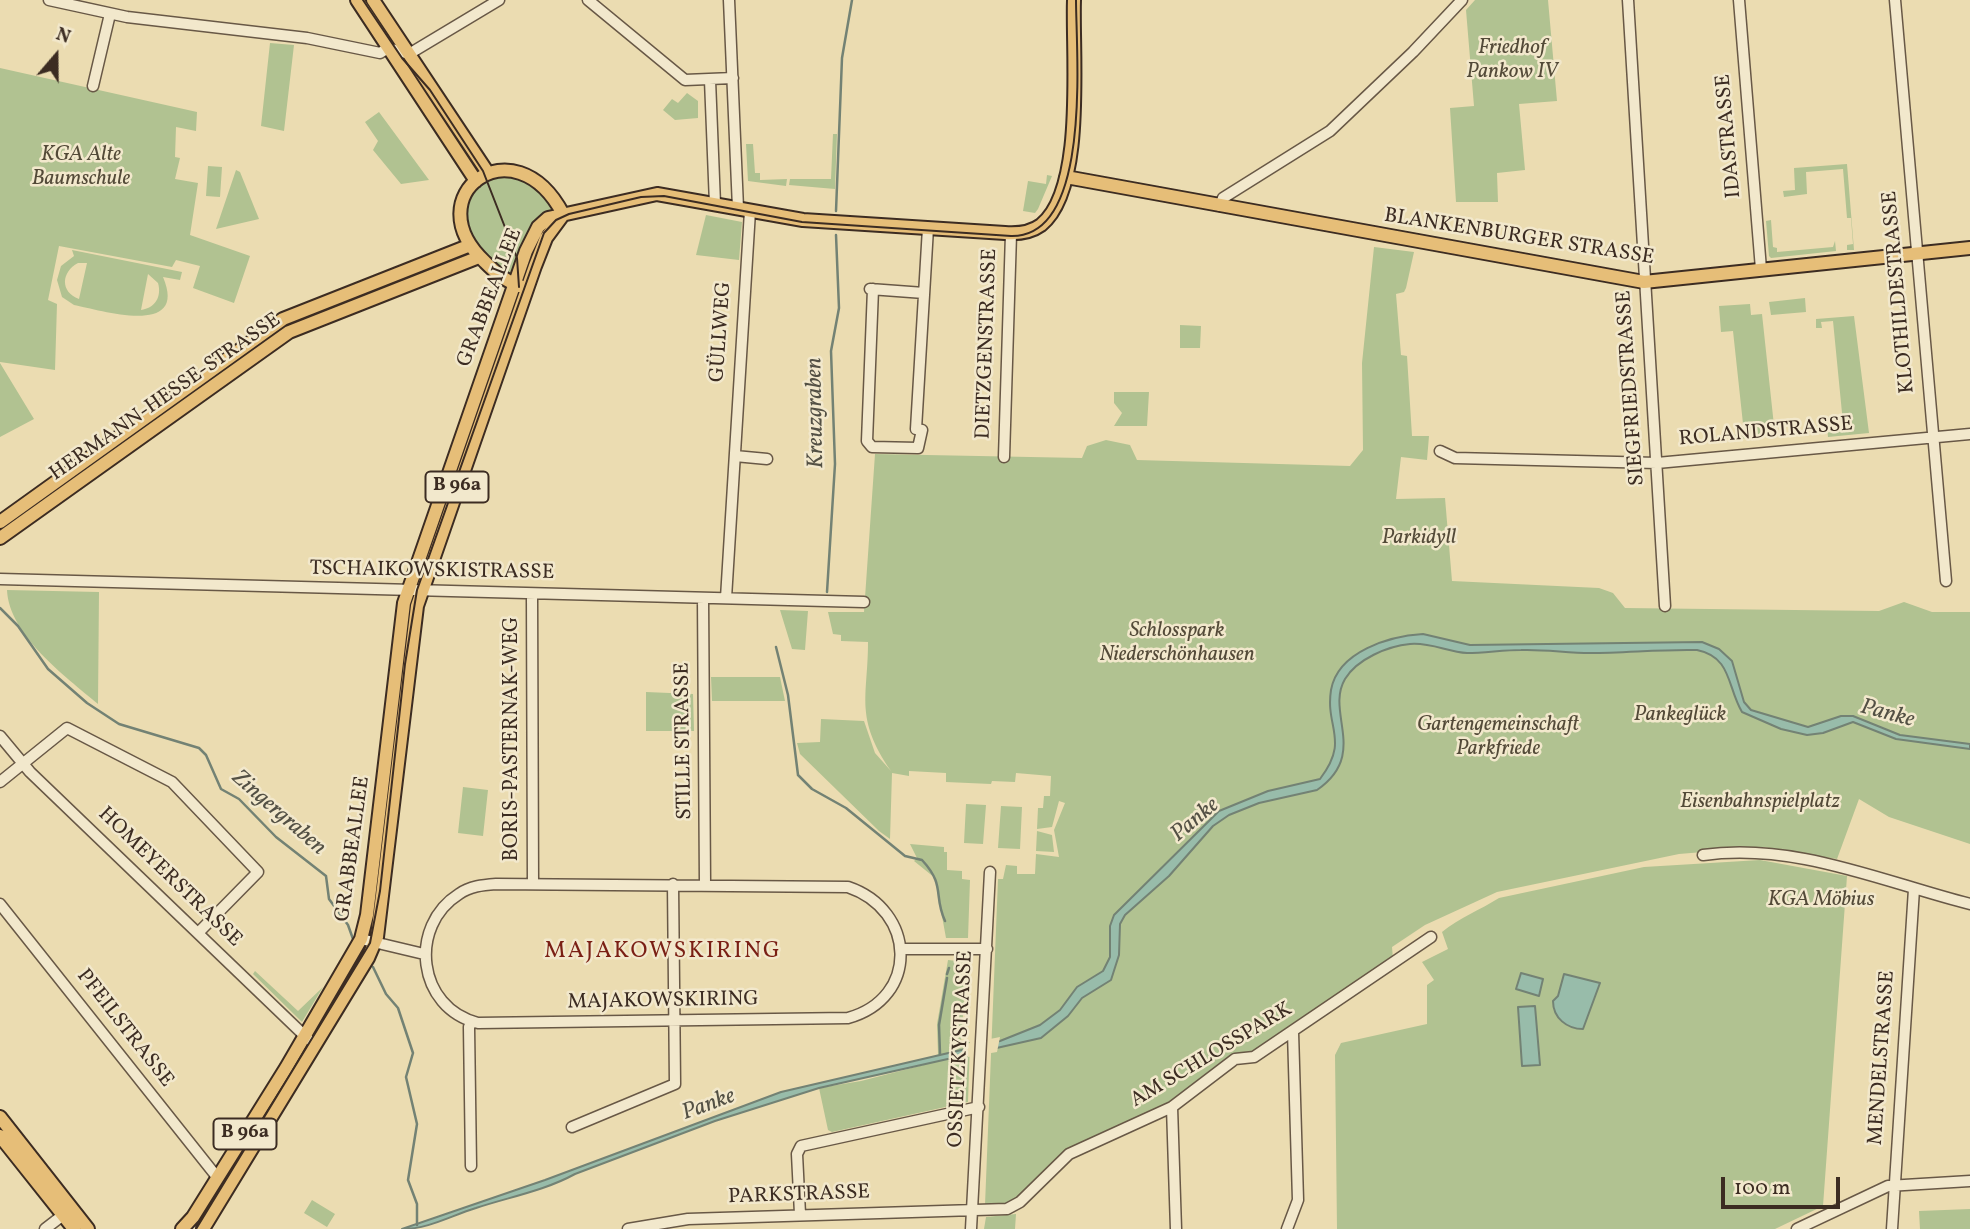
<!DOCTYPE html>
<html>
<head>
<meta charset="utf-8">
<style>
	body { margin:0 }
	#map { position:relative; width:1970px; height:1229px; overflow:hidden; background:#ebdcb1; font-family:Vollkorn,serif }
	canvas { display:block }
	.north { position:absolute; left:21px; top:21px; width:70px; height:70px; -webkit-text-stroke:5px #f2e8cc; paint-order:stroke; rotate:20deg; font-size:19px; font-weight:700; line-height:28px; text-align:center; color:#3c2c22 }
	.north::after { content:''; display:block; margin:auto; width:24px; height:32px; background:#3c2c22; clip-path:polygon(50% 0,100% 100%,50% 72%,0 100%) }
	.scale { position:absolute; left:1721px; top:1177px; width:119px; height:32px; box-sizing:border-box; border:4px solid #3c2c22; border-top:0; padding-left:9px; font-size:21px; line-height:24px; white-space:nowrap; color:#3c2c22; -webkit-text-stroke:5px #f2e8cc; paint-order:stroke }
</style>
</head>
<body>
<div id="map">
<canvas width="1970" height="1229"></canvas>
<div class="north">N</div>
<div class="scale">100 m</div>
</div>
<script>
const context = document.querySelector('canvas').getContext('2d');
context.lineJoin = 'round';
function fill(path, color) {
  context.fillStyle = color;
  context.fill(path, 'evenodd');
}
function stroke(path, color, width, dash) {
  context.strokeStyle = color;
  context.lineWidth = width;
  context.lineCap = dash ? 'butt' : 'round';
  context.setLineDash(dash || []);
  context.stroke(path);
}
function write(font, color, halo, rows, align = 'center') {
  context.font = font + ' Vollkorn,serif';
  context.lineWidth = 5;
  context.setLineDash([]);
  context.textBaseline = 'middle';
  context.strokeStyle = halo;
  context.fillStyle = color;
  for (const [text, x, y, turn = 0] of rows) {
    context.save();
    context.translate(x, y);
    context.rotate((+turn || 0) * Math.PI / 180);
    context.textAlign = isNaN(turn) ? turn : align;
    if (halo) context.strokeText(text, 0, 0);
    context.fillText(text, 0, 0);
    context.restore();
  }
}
fill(new Path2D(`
	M1475 0H1548L1557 101 1519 104 1525 170 1497 173 1498 202H1456L1450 108 1474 106 1466 10Z
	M270 43 294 45 284 131 261 126Z
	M0 68 197 112 196 131 176 127 175 157 180 158 175 179 198 183 190 235 250 256 234 303 193 288 200 266 176 260 172 267 59 246 48 300 57 304 55 370 0 362Z
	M687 93 698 101V118L675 120 663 110 672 99 678 103Z
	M379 112 429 180 401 184 373 150 378 141 365 122Z
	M833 134H837L835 189 789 185 790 179H831Z
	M746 144H753L755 173H760V180L787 179 786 186 748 181Z
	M1847 164 1854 250H1847V245L1853 244 1851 218H1847L1843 169 1806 172 1807 194 1784 197 1783 191 1795 190 1794 168Z
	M208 166 222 167 220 197 206 196Z
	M236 170 240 172 259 219 216 229Z
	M499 175 528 178 554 210 511 276C469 256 442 195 499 175Z
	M1047 175 1052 176 1038 209 1035 213 1023 211 1028 181 1046 184Z
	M706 215 742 222 739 260 696 255Z
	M1771 220 1773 247 1777 248V252L1833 247 1835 241 1836 251 1771 258 1769 256 1766 221Z
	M1374 247 1414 252 1406 288 1404 292 1396 294 1401 355 1407 356 1412 436H1429L1427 460 1401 457 1396 499 1445 498 1452 581 1599 588 1613 593 1625 608 1879 611 1904 602 1932 612H1970V844L1889 817 1859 799 1837 859 1763 847 1679 854 1497 892 1425 925 1392 947 1393 959 1255 1050 1232 1057 1169 1103 1068 1149 1015 1200 1003 1204 985 1205 998 879H1003L1006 865 1017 866V874H1035L1036 854 1059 857 1054 830 1065 803 1059 801 1052 827 1037 829 1038 808H1043L1044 796H1050L1051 776 1016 773 1015 782 992 781 991 784 946 782V773L909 771V776L892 773 890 839 879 831 800 754 797 743 820 742 821 719 864 721 875 753 891 771C854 717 868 697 868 642L841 641V635L833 634 828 612H864L875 454 1082 458 1087 446 1106 440 1130 445 1137 460 1350 466 1363 450 1362 363Z
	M72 250 182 272 180 280 163 277C189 338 100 310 74 305L62 297 57 280 61 266 74 256ZM78 263H87L79 299C60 292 61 272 78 263ZM148 274 158 283C162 297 155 308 141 310Z
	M1805 298 1806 312 1771 315 1769 302Z
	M1750 304 1751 315 1762 314 1775 435 1732 440V435L1744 433 1733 331 1721 332 1719 306Z
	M1854 316 1869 433 1828 437 1826 418H1831L1832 424 1843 423 1833 321 1821 322 1822 328H1816V319Z
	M1180 325 1201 326 1200 348H1180Z
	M0 363 34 419 0 437Z
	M1114 392H1149L1147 426H1114L1122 413 1114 403Z
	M7 590 99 592 98 704C65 676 9 635 7 590Z
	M780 610 808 611 805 650 792 649Z
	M711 677H780L785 701H712Z
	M646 692 693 694 694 731H646Z
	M463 787 488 790 483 836 458 833Z
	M966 804 986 805 983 844 964 843Z
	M1001 806 1022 807 1020 849 998 848Z
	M1037 831 1052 835 1054 852 1036 851Z
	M910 844 944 847V852H947V870L962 871V879L970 880 968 938H946L935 878 914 861 917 858Z
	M1760 860 1847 876 1823 1206 1775 1229H1337L1335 1055 1341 1043 1427 1024V985L1434 980 1422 962 1448 949 1442 932C1459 918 1480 910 1499 898L1644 867Z
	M948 960 967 962 961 1042H970L968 1102 832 1132 828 1130 819 1088 861 1081 935 1062 938 1054 937 1024Z
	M255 971 298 1011 323 987 302 1022 253 974Z
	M312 1200 335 1214 327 1227 304 1213Z
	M1970 1209V1229H1920L1919 1211Z
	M1016 1214 1015 1229H984L986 1217Z`), '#b1c291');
const water = new Path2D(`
	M1423 634 1470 645 1702 642 1719 649 1732 661 1744 702 1751 710 1808 727 1841 716H1853L1900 735 1970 744V749L1896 739 1853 722 1823 733 1807 735 1781 729 1742 712C1727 687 1732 657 1697 650 1661 649 1626 653 1590 653 1567 653 1544 649 1521 650 1503 650 1485 653 1467 653 1448 652 1430 642 1410 644 1388 646 1357 659 1345 679 1325 713 1369 754 1317 790L1259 803 1229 815 1213 826 1169 876 1125 915 1120 924 1119 955 1111 980 1082 998 1068 1016 1041 1038 819 1088 715 1121 575 1174C544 1191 509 1197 476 1208 450 1216 429 1229 402 1229L545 1180 781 1092 1000 1041 1040 1025 1060 1010 1077 987 1103 971 1110 957V926L1114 915 1219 811 1268 791 1320 779C1350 740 1325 728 1331 690 1338 651 1390 636 1423 634Z
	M1521 973 1543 979 1539 996 1516 989Z
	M1564 974 1600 983 1583 1029C1567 1029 1553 1018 1553 1001L1558 996Z
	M1535 1006 1540 1065 1522 1066 1518 1007Z`);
fill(water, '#98bcaa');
stroke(water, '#738274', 2);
fill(new Path2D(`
	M1000 1037 997 1052 968 1057 965 1044Z`), '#ebdcb1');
stroke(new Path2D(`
	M836 211 842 58 852 0
	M827 592 835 464 831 351 839 308 836 235
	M0 608 18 626 48 669 87 703 119 724 199 748 206 755 221 789 239 799 276 837 326 876 329 899 348 925 353 939
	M776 647 788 695 798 775 812 789 846 808 905 856 922 860C946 886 933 895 945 921
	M373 967 386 994 398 1008 413 1053 406 1077 417 1124 408 1180 417 1204V1225
	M947 974 949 968
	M940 1054 939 1025 947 978`), '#738274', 2.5);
const minor = new Path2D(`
	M49 0 127 17 307 38 380 53 388 48 409 54 499 0
	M588 0 685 80 733 78
	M729 0 738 208
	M1628 0 1665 606
	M1739 0 1761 269
	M1895 0 1946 581
	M710 80 715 204
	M93 86 110 14
	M1220 206 1223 198 1330 131 1413 52 1462 0
	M870 289 924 293
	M873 289 867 441 872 447 918 448 922 430 916 429 928 228
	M1440 451 1455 458 1657 463 1970 434
	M735 456 767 459
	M1004 457 1011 234
	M0 579 864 602
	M532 594 533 884
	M703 598 705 884
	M726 598 750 211
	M0 736 30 772 308 1039
	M0 782 67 728 172 782 258 872 199 932
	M1703 855C1795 842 1883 882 1970 904
	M496 884 848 887C916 910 920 998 848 1018L478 1023C417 1008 408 926 459 894 470 886 483 885 496 884Z
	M0 904 217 1177
	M361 939 424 954
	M902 949H987
	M1172 1107 1176 1229
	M572 1127 675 1084 673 884
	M471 1166 469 1027 472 1021
	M800 1214 797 1154 801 1146 979 1107
	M45 1229 67 1212
	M628 1229 688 1219 1007 1209 1020 1202 1069 1154 1172 1107 1235 1059 1254 1057 1431 937
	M971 1229 990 872
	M1287 1229 1298 1200 1293 1032
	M1797 1229 1888 1186 1970 1181
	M1892 1229 1914 889`);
const major = new Path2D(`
	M357 0 476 181
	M373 0 488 173
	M1066 177 1644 282 1970 248
	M520 286C505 281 496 273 485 262 414 196 514 121 563 214
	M0 522 283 319 468 246
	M0 538 289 332 479 257
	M0 1117 88 1229
	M0 1136 74 1229
	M182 1229 193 1217 286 1068 361 939 367 915 404 603 526 251 538 227 548 218 657 194 803 220 1005 233C1018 234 1030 233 1041 225 1086 189 1072 54 1074 0
	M203 1229 368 958 377 937 417 606 535 266 546 238 563 215`);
stroke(minor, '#685846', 13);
stroke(major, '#3c2c22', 16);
stroke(minor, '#f2e8cc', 10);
stroke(major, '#e6be78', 12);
stroke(new Path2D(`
	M363 0 402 58 430 90 483 171 517 258 519 287
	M196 1229 370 943 380 891 405 664 417 590 544 233 556 220 569 214 641 197 664 196 802 222 1011 236C1093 238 1076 52 1076 0`), '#3c2c22', 2);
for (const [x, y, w] of [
	[457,487,63],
	[245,1134,63]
]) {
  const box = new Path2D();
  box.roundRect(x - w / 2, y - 15.5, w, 31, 5);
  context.fillStyle = '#f2e8cc';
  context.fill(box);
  stroke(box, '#3c2c22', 2);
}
write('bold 19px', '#3c2c22', null, [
	["B 96a",457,487],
	["B 96a",245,1134]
]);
write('italic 21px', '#534a38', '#f2e8cc', [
	["Friedhof",1512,49],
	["Pankow IV",1512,73],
	["KGA Alte",81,156],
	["Baumschule",81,180],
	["Parkidyll",1419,539],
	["Schlosspark",1177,632],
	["Niederschönhausen",1177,656],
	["Pankeglück",1680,716],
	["Gartengemeinschaft",1498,726],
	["Parkfriede",1498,750],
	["Eisenbahnspielplatz",1760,803],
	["KGA Möbius",1821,901]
]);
write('21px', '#3c2c22', '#f2e8cc', [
	["IDASTRASSE",1730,136,-95],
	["BLANKENBURGER STRASSE",1519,238,9],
	["KLOTHILDESTRASSE",1900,292,-95],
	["GRABBEALLEE",491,298,-69],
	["GÜLLWEG",722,332,-86],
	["DIETZGENSTRASSE",988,344,-88],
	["SIEGFRIEDSTRASSE",1632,388,-94],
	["HERMANN-HESSE-STRASSE",166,398,-35],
	["ROLANDSTRASSE",1766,433,-5],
	["TSCHAIKOWSKISTRASSE",432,572,1],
	["BORIS-PASTERNAK-WEG",513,739,-90],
	["STILLE STRASSE",685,741,-91],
	["GRABBEALLEE",354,849,-82],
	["HOMEYERSTRASSE",169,878,44],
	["MAJAKOWSKIRING",663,1002,-1],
	["PFEILSTRASSE",124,1029,52],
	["OSSIETZKYSTRASSE",962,1049,-87],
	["AM SCHLOSSPARK",1212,1056,-31],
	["MENDELSTRASSE",1883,1058,-86],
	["PARKSTRASSE",799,1196,-2]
]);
write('italic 23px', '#535044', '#f2e8cc', [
	["Kreuzgraben",817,413,-91],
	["Panke",1887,715,15],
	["Zingergraben",278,814,41],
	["Panke",1196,821,-40],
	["Panke",709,1106,-20]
]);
context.letterSpacing = '2px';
write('23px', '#7a1f14', '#f2e8cc', [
	["MAJAKOWSKIRING",663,953]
]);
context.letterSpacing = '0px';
</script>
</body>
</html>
